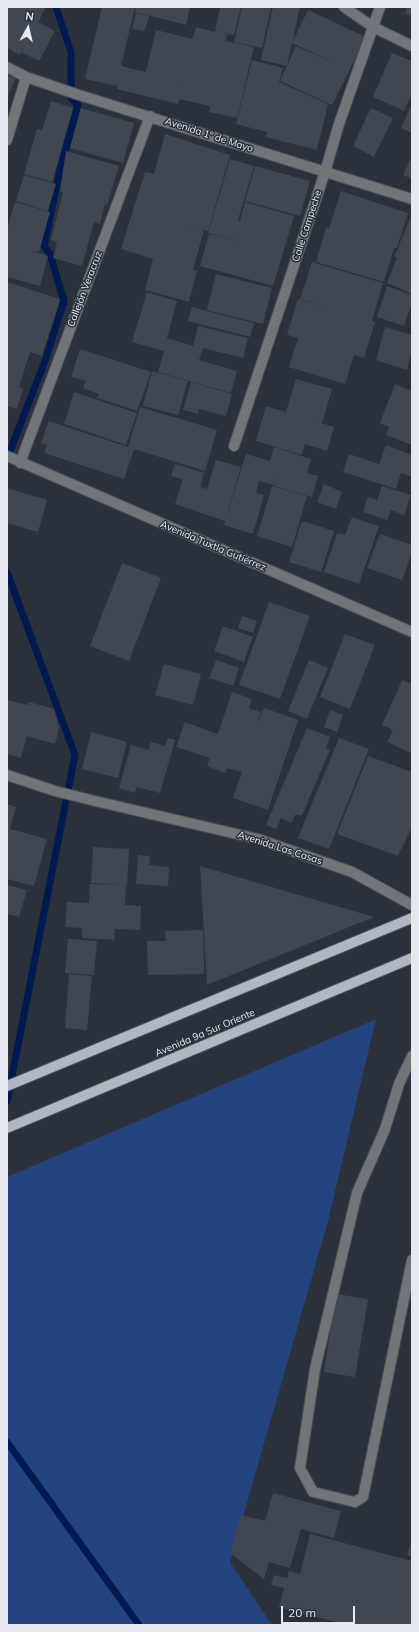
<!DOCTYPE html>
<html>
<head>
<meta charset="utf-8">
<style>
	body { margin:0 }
	#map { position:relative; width:419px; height:1632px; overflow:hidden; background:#2b313b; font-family:Mulish,sans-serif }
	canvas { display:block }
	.frame { position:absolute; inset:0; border:8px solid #e5e9ef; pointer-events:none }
	.north { position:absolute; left:8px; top:8px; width:40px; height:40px; -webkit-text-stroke:3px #2b313b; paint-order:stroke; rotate:8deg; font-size:11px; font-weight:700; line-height:16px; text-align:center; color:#e5e9ef }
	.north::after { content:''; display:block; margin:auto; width:14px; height:18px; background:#e5e9ef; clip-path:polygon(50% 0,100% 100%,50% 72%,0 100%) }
	.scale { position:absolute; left:281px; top:1606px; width:74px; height:18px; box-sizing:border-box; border:2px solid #e5e9ef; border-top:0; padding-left:5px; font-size:12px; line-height:14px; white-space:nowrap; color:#e5e9ef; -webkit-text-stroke:3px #2b313b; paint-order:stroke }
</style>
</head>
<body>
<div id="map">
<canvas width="419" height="1632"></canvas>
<div class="frame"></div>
<div class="north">N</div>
<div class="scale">20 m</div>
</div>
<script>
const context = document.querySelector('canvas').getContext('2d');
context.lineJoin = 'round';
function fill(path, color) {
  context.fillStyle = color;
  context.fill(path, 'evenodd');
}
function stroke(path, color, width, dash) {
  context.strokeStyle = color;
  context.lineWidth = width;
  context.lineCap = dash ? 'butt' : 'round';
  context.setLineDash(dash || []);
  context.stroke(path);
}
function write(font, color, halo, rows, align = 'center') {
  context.font = font + ' Mulish,sans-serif';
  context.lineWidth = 3;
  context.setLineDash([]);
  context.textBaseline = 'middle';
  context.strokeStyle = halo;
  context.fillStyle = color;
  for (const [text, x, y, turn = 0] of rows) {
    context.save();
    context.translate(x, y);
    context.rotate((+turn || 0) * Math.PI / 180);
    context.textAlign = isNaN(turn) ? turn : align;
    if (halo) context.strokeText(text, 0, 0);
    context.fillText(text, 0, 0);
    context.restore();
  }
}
fill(new Path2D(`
	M376 1019 328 1221 230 1562 272 1625H7V1177Z`), '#23447e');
stroke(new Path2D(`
	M7 459 46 358 64 301 50 254 44 246 60 170 78 105 71 98V52L56 7
	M7 572 75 755 7 1101
	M7 1442 139 1625`), '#001a51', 7);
fill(new Path2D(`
	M7 7H46L38 22 55 31 39 61 21 52 20 55 7 48Z
	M102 7H135L121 66 146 72 156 30 193 39 196 27 215 32 220 7H241L234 35 220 33 227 34 224 47 226 41 254 47 237 118 209 112 210 106 179 99 186 71 178 104 117 89 119 78 117 86 85 79Z
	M136 7H190L186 25 135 12Z
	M242 7H271L262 48 234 42Z
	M273 7H300L287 66 261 60Z
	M407 7H412V16L405 14Z
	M308 10 366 37 332 105 280 81 296 46 341 66 292 43Z
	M136 13 149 16 145 31 132 29Z
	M392 53 412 61V94L404 111 373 97Z
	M252 60 283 68 279 82 328 104 317 150 265 137 267 132 236 124Z
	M7 75 16 78 7 98Z
	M51 101 73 108 52 182 24 174 37 129 42 130Z
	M412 103V133L401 128Z
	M81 108 134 123 123 163 70 148Z
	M371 108 393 118 374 157 353 146Z
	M165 134 230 155 208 231 181 223 204 230 193 270 197 271 189 302 145 290 153 259 121 249 145 172 154 174Z
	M66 151 119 166 107 205 105 204 100 224 94 222 82 266 53 258 57 242 51 240 63 192 60 191Z
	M412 155V179L403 175Z
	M230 159 254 166 238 220 240 221 245 202 294 216 273 286 200 266 209 234 245 243 208 233Z
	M255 166 310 181 300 216 245 201Z
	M24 175 56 184 48 211 16 201Z
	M341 191 408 213 397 248H394L384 282 316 262 326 227 329 228Z
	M15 202 50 212 39 252 30 250 48 256 40 286 7 277V229Z
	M412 214V294L387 283 397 257H394Z
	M312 262 383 283 372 321 375 322 364 358 354 355 345 384 289 367 298 338 287 335 298 299 332 309 300 299Z
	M216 274 272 288 263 324 207 310Z
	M7 282 60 299 42 356 30 352 19 387 23 389 17 409 7 406Z
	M387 286 412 295V303L404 326 377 317Z
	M147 292 177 301 167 338 193 346 198 326 248 338 243 358 203 348 199 360 237 371 231 393 158 372 164 351 132 342Z
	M192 307 254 323 250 337 188 321Z
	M385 327 412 335V349L407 370 376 360Z
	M80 349 151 372 137 411 97 398 99 394 83 388 86 381 71 377Z
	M152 371 188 381 178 415 143 406Z
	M296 379 332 389 322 423 306 418 334 427 327 451 305 444 302 455 256 441 266 406 286 412Z
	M191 382 232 394 226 416 199 409 198 414 183 410Z
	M395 384 412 391V445L386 435 389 427 380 423Z
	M74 392 137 413 126 445 64 424Z
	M140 407 217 430 205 471 134 449 124 479 44 453 47 445 41 443 49 421 128 447Z
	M386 445 412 455V477L401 473 396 489 343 472 349 454 379 464Z
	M274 447 311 459 307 473 318 476 312 497 274 486 280 464 274 485 259 481 256 493 264 495 253 534 224 525 246 454 270 461Z
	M216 460 241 467 225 521 175 504 183 479 171 476 175 464 204 473 200 487 207 489Z
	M324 484 342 492 336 509 317 502Z
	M272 486 307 496 292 547 257 536Z
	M382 486 411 495 404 515 391 510 387 520 363 512 368 497 377 500Z
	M7 488 47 500 38 532 7 523Z
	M352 517 379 526 359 584 324 572 337 533 345 535Z
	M302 521 334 531 321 572 289 562Z
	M380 534 412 545V552L402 580 367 568Z
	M122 563 161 578 129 661 90 646Z
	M269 602 310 616 280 699 239 685Z
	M242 616 257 621 253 633 238 628Z
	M223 626 253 637 244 662 214 651Z
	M345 634 375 645 350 709 320 697Z
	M216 660 239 668 233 686 209 678Z
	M309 660 328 668 307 719 288 711Z
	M164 664 201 674 193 705 155 695Z
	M402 680 412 684 411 753 387 742 393 730 382 725Z
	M232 692 252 699 249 708 261 712 257 724 264 708 298 720 268 810 233 798 242 772 227 768 225 773 207 766 210 758 176 747 185 722 218 734Z
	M7 700 28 705 29 702 54 709 59 728 55 744 27 736 21 758 7 754Z
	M330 710 343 715 337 732 324 727Z
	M307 728 330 737 326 748 330 750 302 815H295L291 823 281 818 276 829 266 825Z
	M91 732 127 742 118 778 82 769Z
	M168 738 175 740 160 793 137 787 135 793 119 788 131 745 149 750 151 742 165 746Z
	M339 738 369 749 329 849 298 838Z
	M368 756 412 772V827L398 856 337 834Z
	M7 804 16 807 10 829 47 839 34 886 7 879Z
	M93 847 129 849 127 885 91 883Z
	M138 855 150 856 149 865 169 867 168 886 136 884Z
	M200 866 374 917 207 985Z
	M90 884 126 885 125 905 141 906 140 930 115 929 114 940 82 938V928L65 927 67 902 89 903Z
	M7 885 27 890 19 917 7 914Z
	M203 930 204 974 148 975 147 941H166L165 931Z
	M68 939 97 941 94 975 65 973Z
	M69 974 92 976 87 1030 65 1028Z
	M336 1294 368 1299 355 1377 324 1372Z
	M273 1493 341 1511 334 1538 301 1529 290 1568 269 1562 264 1579 230 1553 241 1515 265 1521Z
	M310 1534 412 1561V1625H347L279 1607 284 1588 271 1585 274 1575 287 1578 289 1571 300 1574Z
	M412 1540V1557L407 1555Z`), '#404751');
const minor = new Path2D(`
	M344 7 373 27 412 46
	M7 67 26 77 79 95 412 199
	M7 140 26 77
	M234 446 325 172 339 124 380 7
	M7 456 412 632
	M20 463 150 116
	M7 775 55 791 95 801 258 839 352 872 412 905
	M412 1056 399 1084 385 1129 357 1193 315 1369 300 1468 313 1492 355 1502 363 1497 412 1260`);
const major = new Path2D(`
	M7 1086 412 918
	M7 1128 412 958`);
stroke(minor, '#494e58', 12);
stroke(major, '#494e58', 12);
stroke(minor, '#717479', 10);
stroke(major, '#b0b7c2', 10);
write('10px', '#e5e9ef', '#2b313b', [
	["Avenida 1º de Mayo",209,135,18],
	["Calle Campeche",307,226,-72],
	["Callejón Veracruz",85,289,-69],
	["Avenida Tuxtla Gutiérrez",213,546,23],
	["Avenida Las Casas",280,848,18],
	["Avenida 9a Sur Oriente",205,1033,-23]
]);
</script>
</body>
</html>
